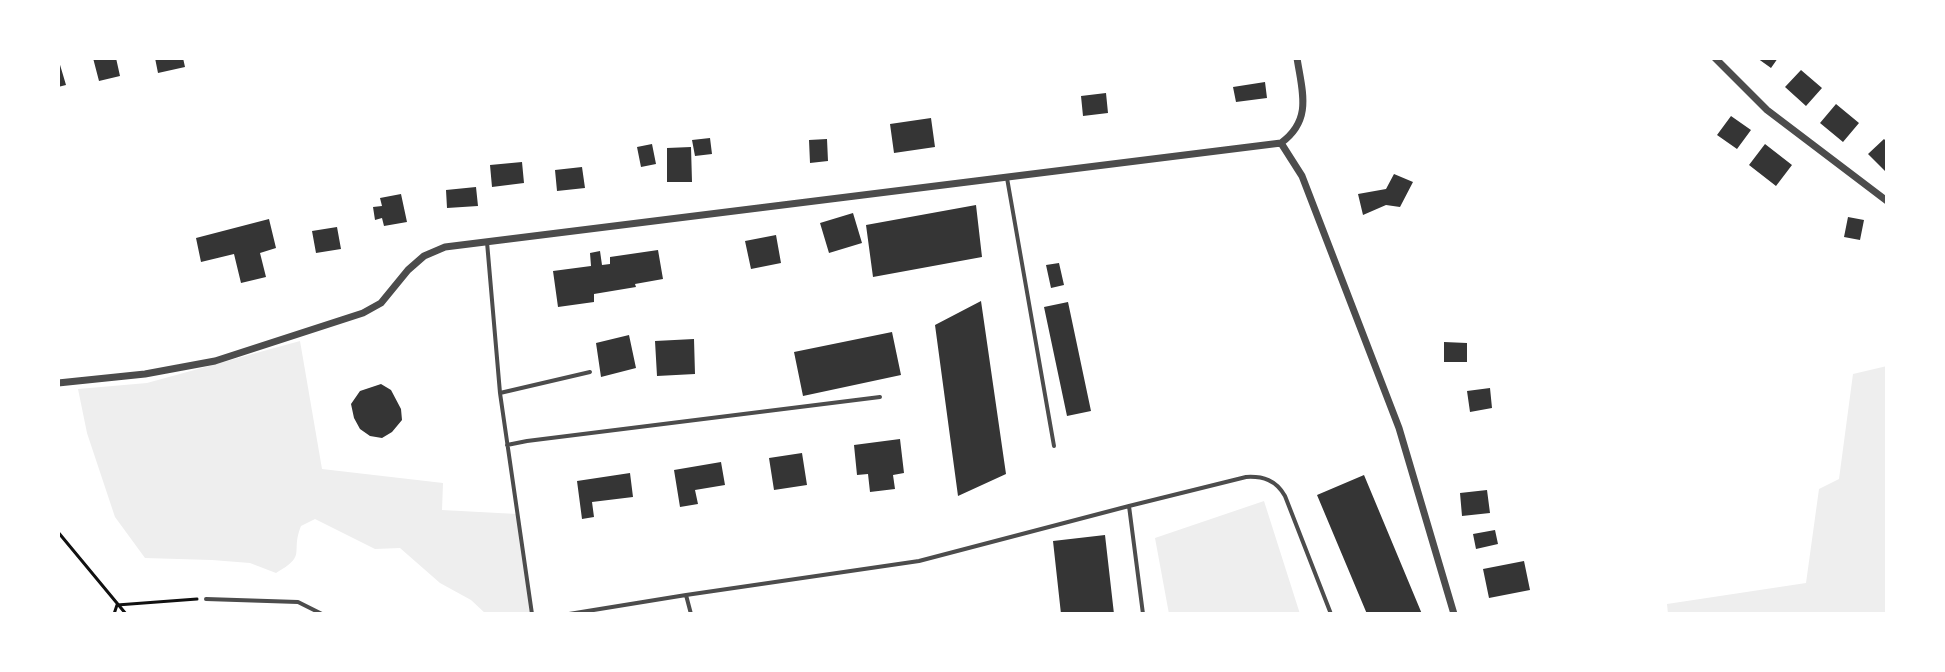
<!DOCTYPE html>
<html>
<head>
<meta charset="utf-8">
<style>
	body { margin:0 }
	#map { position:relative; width:1945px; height:672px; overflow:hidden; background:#fff; font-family:"Source Serif 4",serif }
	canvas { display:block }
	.frame { position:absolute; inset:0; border:60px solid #fff; pointer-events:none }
</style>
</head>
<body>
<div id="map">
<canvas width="1945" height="672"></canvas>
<div class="frame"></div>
</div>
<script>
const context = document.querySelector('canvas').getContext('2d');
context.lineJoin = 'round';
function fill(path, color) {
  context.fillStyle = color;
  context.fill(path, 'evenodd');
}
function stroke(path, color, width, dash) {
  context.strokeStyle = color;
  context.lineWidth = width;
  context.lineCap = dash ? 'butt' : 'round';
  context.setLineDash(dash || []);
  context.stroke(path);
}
fill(new Path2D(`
	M300 341 322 469 443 483 442 510 517 514 532 614H486L471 600 440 583 400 548 375 549 315 519 301 526C290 553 308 555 276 573L250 563 212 560 145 558 115 517 87 433 78 389 147 383Z
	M1887 366V614H1668L1667 604 1806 583 1819 489 1839 479 1853 374Z
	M1264 501 1300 614H1169L1155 538Z`), '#eee');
fill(new Path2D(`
	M58 58 66 85 58 87Z
	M93 58H116L120 76 99 81Z
	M155 58H183L185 67 158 73Z
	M1757 58H1778L1771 68Z
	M1801 70 1822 88 1806 106 1785 87Z
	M1265 82 1267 98 1236 102 1233 87Z
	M1106 93 1108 113 1083 116 1081 96Z
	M1836 104 1859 123 1843 142 1820 123Z
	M1731 116 1751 130 1737 149 1717 135Z
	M931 118 935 147 894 153 890 124Z
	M710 138 712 154 695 156 692 140Z
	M827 139 828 161 810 163 809 140Z
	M1884 139 1887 142V169L1885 171 1868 154Z
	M652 144 656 164 641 167 637 147Z
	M1765 144 1792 165 1776 186 1749 165Z
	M691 147 692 182H667V148Z
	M522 162 524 183 492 187 490 165Z
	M582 167 585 188 557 191 555 170Z
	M1394 174 1413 182 1400 207 1386 205 1363 215 1358 194 1386 189Z
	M476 187 478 206 447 208 446 190Z
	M401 194 407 222 384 226 382 218 375 220 373 207 382 206 380 198Z
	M976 205 982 257 873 277 866 225Z
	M853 213 862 243 829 253 820 223Z
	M1848 217 1864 220 1860 240 1844 237Z
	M269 219 276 248 260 253 266 277 241 283 234 254 201 262 196 238Z
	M337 227 341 249 316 253 312 231Z
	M776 235 781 263 751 269 745 241Z
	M658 250 663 279 635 284 636 287 594 294V302L558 307 553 271 591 266 590 253 600 251 602 265 610 264V257Z
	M1059 263 1064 285 1051 288 1046 265Z
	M981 301 1006 474 958 496 935 325Z
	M1068 302 1091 411 1067 416 1044 307Z
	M892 332 901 375 803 396 794 352Z
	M629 335 636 368 601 377 596 343Z
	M694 339 695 374 657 376 655 341Z
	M1444 342 1467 343V362H1444Z
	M381 384 391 390 401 409 402 420 392 432 382 438 370 436 360 429 354 418 351 404 360 391Z
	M1490 388 1492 408 1470 412 1467 391Z
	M900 439 904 473 893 475 895 489 870 492 868 474 857 475 854 445Z
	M802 453 807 485 774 490 769 458Z
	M721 462 725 485 695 490 698 504 680 507 674 470Z
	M630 473 633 497 592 502 594 517 582 519 577 481Z
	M1364 475 1422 614H1367L1317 495Z
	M1487 490 1490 513 1462 516 1460 493Z
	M1495 530 1498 544 1476 549 1473 534Z
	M1105 535 1114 614H1061L1053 541Z
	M1524 561 1530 590 1489 598 1483 569Z`), '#353535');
stroke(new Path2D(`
	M58 532 126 614
	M117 605 197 599
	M114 614 117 605`), '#111', 3);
stroke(new Path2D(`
	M1007 178 1054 446
	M487 242 500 393 532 614
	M500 393 590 372
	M507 445 527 441 880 397
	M1129 506 1143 614
	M686 595 919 561 1129 506 1246 477C1263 476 1276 480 1285 496L1331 614
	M206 599 298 602 322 614
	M569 614 686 595 691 614`), '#4c4c4c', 4);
stroke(new Path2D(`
	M1715 58 1767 110 1887 201
	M1281 143 1302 176 1399 428 1454 614
	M1281 143C1313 120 1302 91 1297 58
	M58 383 145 374 215 361 363 313 381 303 408 270 424 256 445 247 1281 143`), '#4c4c4c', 7);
</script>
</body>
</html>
